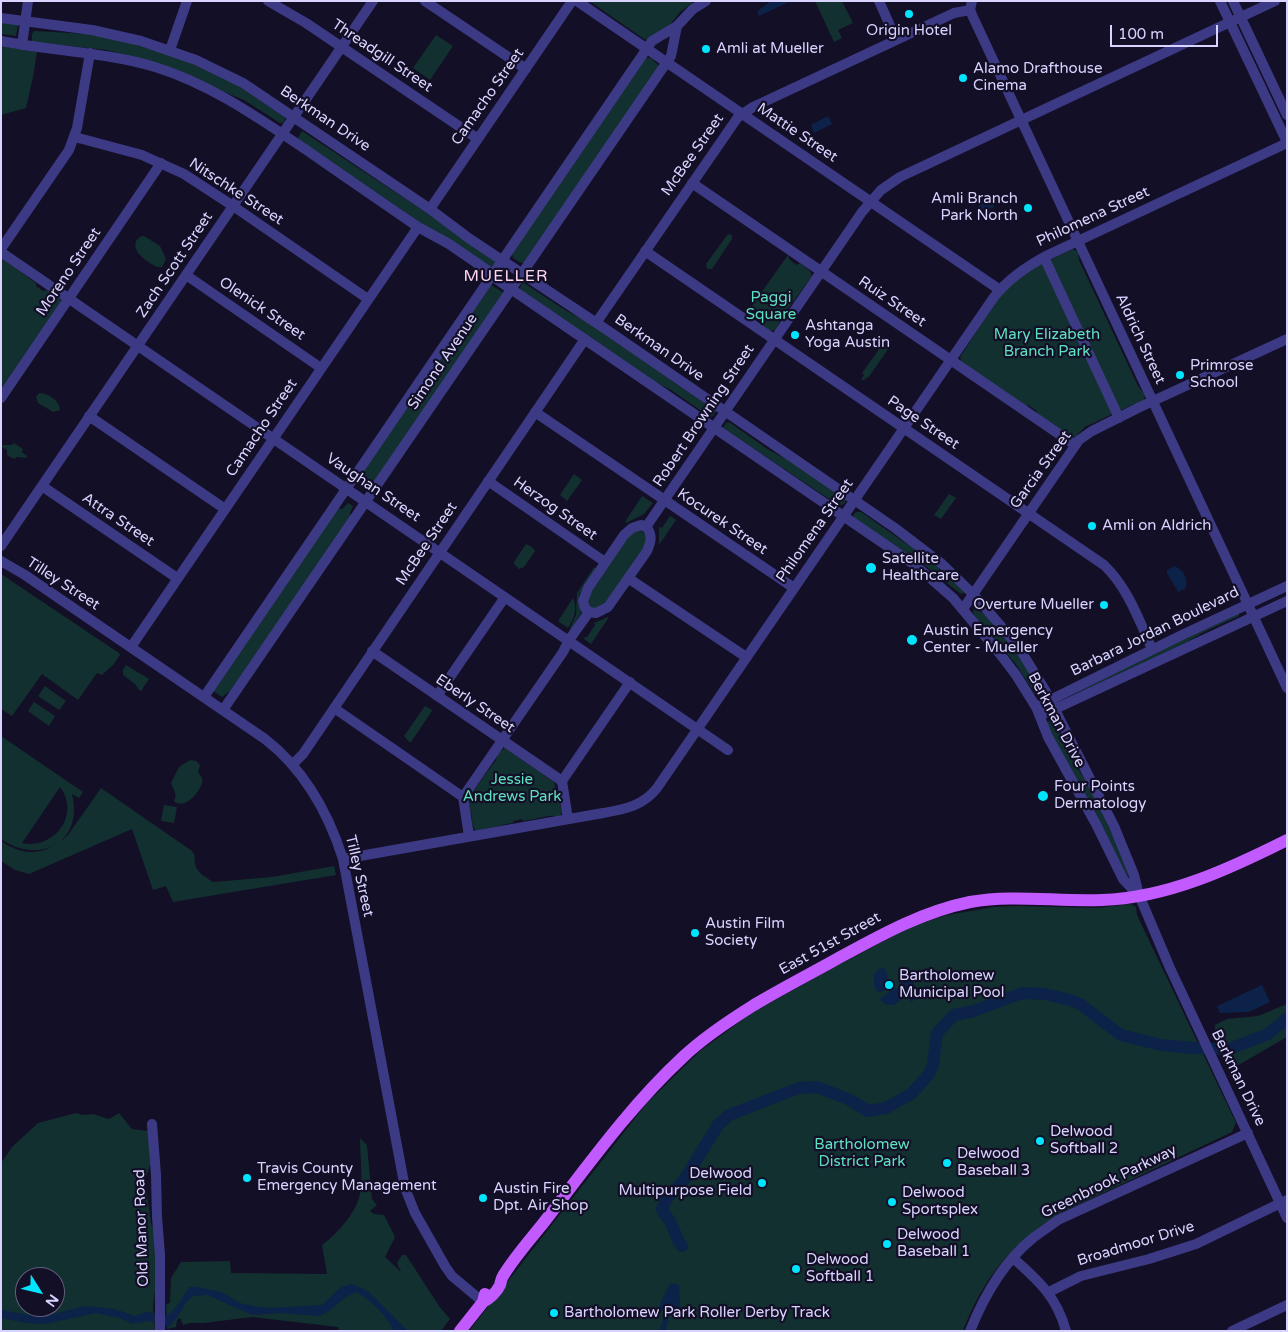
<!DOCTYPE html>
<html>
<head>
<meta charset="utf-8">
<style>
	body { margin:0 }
	#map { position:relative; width:1288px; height:1332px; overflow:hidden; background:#130f26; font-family:"Varela Round",sans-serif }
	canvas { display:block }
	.frame { position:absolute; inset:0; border:2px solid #d9d4ff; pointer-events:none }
	.north { position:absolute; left:15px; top:1267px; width:50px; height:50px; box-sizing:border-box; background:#130f26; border:1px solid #625e7d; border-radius:50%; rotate:126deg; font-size:14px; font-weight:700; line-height:20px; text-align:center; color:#d9d4ff }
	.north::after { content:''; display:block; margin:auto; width:18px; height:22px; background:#00e5ff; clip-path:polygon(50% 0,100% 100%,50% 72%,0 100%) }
	.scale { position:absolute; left:1110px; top:25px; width:108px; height:22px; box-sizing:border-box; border:2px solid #d9d4ff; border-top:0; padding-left:6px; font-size:15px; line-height:18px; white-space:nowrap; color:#d9d4ff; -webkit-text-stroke:4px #130f26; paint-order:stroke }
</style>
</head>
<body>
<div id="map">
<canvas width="1288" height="1332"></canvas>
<div class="frame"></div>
<div class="north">N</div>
<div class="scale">100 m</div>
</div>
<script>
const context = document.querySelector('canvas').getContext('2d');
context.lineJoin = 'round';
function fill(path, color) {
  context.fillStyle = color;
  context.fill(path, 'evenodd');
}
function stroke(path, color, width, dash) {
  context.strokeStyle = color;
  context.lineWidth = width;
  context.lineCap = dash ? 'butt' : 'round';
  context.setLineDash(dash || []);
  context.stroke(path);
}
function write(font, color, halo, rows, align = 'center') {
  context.font = font + ' "Varela Round",sans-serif';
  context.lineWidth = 4.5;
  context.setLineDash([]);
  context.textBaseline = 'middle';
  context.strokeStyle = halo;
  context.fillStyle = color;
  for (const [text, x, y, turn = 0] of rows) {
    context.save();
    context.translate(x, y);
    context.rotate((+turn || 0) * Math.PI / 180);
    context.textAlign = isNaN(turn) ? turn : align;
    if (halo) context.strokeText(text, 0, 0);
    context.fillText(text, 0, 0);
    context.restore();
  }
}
fill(new Path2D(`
	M584 1H695L680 12 669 26 647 40 644 39 592 3Z
	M815 1H842L853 23 838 30 842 38 834 42Z
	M1 21 18 25 16 36 1 34Z
	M34 31 90 34 123 41 180 58 232 82 286 118 283 123H280L244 100 145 60 107 50 32 42V34Z
	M436 35 453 46 430 80 413 68Z
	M1 46 37 52 33 77 26 108 1 115Z
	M646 58H651L659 66 524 263H521L513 258 512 254Z
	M302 131 433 217 495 261V263L491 267 422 224 297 139Z
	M728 234 732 235V239L712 269H707L706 264Z
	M144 236 160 246 166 259 162 267H157C152 264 144 260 140 255 133 248 134 237 144 236Z
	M1073 249 1078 252 1079 260 1138 386 1145 395 1144 400 1138 404H1134L1085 427 1075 437H1072L1036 413 1037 411 1028 405 1026 407 962 363 960 357 997 300 1006 289 1038 265Z
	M788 255 790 260 797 265 800 263 810 271 812 276 780 320C778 326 777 331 770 331L763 326 762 322 750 314H746Z
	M1 259C8 261 28 278 36 283V286L43 291 46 290 56 294 61 300 60 304 3 386 1 385Z
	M522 283H524L565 310 584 320 716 411 713 416 710 417 671 390 649 379 519 290Z
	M491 285 504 293 370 491 356 481Z
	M888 339 892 340 890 343 891 345 868 378 867 377 864 380H861L864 375 862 373 885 341 886 342Z
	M39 393C48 393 60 401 60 410L53 412 38 403 36 397Z
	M729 422 769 450 792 462 846 500 845 503 842 505H838L723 428 726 423Z
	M14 443 23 449 22 452 27 456 26 458 17 457 14 459 7 455V450L2 447 3 445H12Z
	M574 474 582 480 567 501 560 495Z
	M949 494 956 498 941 519 934 515Z
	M642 496 653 503 644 514 626 523 625 522Z
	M348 503 353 506 350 513 351 518 230 691 222 697 213 691 337 508 342 509Z
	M856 512H861L904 542 923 553 964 592V593L961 594 920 562 854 519 853 515Z
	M669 515 676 520 659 545V527L662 528 670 516Z
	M640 530 646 535V544L606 604 592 610 587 603 589 594 630 534Z
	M526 544 532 547 535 551 524 567 519 569 515 565 514 562Z
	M594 567 597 570 590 577 579 595 581 613 571 629 570 628 576 615 577 593Z
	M1 574 119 653 120 655 113 665 102 675 97 673 78 700 42 674 12 716 1 709Z
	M573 598C578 609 574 618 568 628L558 621Z
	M976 609C991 614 1038 680 1041 696H1038L1035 694 1015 663 974 616 973 610Z
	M1239 613V616L1204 632 1187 642 1065 699 1133 663Z
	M608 617H609L591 644 584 639 585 637H587L595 625 594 623Z
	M126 665 149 679 141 691 139 690 135 684 123 675V670Z
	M45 686 66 701 59 710 38 696Z
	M34 702 55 716 49 726 28 711Z
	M425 706 431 709 432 711 411 742H409L404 736Z
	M1051 719 1055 722 1075 764 1091 789 1125 862 1129 876H1127L1097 815 1055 742 1047 723Z
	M1 736 83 792 79 798 72 794C84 842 40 866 1 839ZM60 787C81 815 54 850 22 843Z
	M505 748 554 782 562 812 560 816H549L523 821 522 819 513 821V823C504 824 481 831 475 830 471 824 473 820 471 813 470 808 467 805 467 799L496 760 498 753Z
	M190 760 196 761 200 765 198 772C199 774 201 776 202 778 205 787 185 812 174 801 178 793 173 790 171 783L179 767Z
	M101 788 192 851C196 856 194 857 195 863 196 873 206 877 213 882L272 877 334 866 336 875 173 902 166 886 153 890 132 829 29 874 15 870 1 861V841C26 858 46 855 68 835Z
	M164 805 177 807 174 823 161 821Z
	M1131 904 1136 907 1137 915 1236 1123 1232 1132 1059 1214C1012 1243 983 1278 963 1331H469L646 1104 700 1051 750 1014 833 968 912 926 947 915 994 907 1015 906 1097 908Z
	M1287 1004V1037L1230 1070 1215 1038V1025L1227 1019 1258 1016Z
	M76 1113 82 1115 93 1114 109 1119 119 1113 132 1129 149 1131 150 1165 145 1180 151 1223 156 1238V1280L153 1308 155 1331H1V1163L12 1147 38 1123ZM25 1277H55V1307H25Z
	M360 1138 367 1145 372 1199 377 1205 370 1211 374 1214 384 1215 395 1237 385 1257 401 1272 397 1263 402 1255H406L439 1306 450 1319 441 1331H339L338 1327 252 1317 204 1323H190L183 1325 180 1318 177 1320 176 1327 167 1329 166 1304 170 1303 171 1278 181 1262 230 1261 231 1273 327 1274 322 1245C336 1235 358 1211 360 1193 363 1175 360 1156 360 1138Z`), '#12302f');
fill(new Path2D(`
	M771 1H786L787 3 759 16 757 11Z
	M828 116 832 124 814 133 811 125Z
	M977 193 979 197 984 195 986 199 990 198 994 207 979 214 978 211 979 207 977 202 973 203 970 196Z
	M1175 566C1184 571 1189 579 1185 589L1178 592 1167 573V570Z
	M884 968C888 972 889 986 884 991L878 992 874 986V975L878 969Z
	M909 975 918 991 928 985 931 991 911 1002 901 984 897 982Z
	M1262 985 1270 1002 1249 1012 1220 1013 1217 1006Z
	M894 988H898L903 996C898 1006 887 1009 880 999Z
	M670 1283 679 1285 680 1304 677 1314 670 1313 665 1331H659L666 1311 660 1309V1304Z
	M352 1284 368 1291 408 1331H394C386 1315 372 1301 356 1292L346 1297 329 1311 320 1316 279 1313 252 1315 207 1295 193 1296 185 1304 179 1315 170 1326 163 1327 150 1321 132 1324 120 1318 96 1313 45 1324 26 1323 1 1318V1310L42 1317 85 1306 115 1309 135 1316 145 1312 168 1315 177 1306 189 1287H198L221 1292 240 1303 253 1306 270 1308 322 1305 341 1287Z`), '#0c2248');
stroke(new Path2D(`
	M682 1246C676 1239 675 1231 671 1223 668 1218 664 1214 662 1209L667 1198 684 1180 718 1125 729 1115 799 1088 817 1087 848 1099 868 1111 886 1108 911 1094 929 1074 933 1065 937 1033 954 1015 974 1011 1022 993 1045 994 1070 1000 1080 1004 1121 1035 1161 1045 1193 1048 1229 1049 1268 1034 1287 1018`), '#0c2248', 12);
stroke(new Path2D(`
	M268 1 306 23 478 139
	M425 1 526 69
	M577 1 1000 290
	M879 1 896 39
	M972 1 970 10 973 17 1287 688
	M1220 1 1287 142
	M1233 1 1287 115
	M1 18 92 30 141 41 196 60 243 83 430 209 470 239 604 328 895 528 942 564 973 594 1007 633 1021 651 1045 690 1114 826 1134 875 1139 895 1170 968 1287 1218
	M1 41C52 51 105 52 155 67 210 84 257 117 305 149 342 175 380 201 418 227L449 244 487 270 492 276 915 565 953 598 1000 654 1016 675 1036 707 1048 737 1096 824 1123 879 1138 895
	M22 45 28 1
	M170 50 187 1
	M75 137 142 155 184 174 233 206 368 299
	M692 183 1075 445
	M430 209 572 1
	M1 249 69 150 77 128 90 53
	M645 251 1104 565C1128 588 1139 620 1152 649
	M1 252 728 750
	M1044 257 1119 418
	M186 275 321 368
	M596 323 738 117 753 107 954 13 970 10
	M1 398 161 163
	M535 412 794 588
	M89 416 225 509
	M488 481 605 562
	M42 486 177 578
	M641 525 646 527C653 534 651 542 647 551L608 607 596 613 589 612 585 608 583 601 588 588 624 535 632 528Z
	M646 527 862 212 881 190 900 177 1275 1
	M1 546 373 1
	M1 561 25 575 265 739C305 770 328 812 343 859L405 1188 415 1213 445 1266 452 1276 483 1302
	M628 578 746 657
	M963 609 1079 440 1092 431 1140 407 1287 339
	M131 647 418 227
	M372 651 562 781
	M437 696 505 597
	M204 697 652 41 677 26 693 9 706 1
	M1036 707 1184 634 1287 586
	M334 708 463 797
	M223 710 671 56 677 26
	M1040 715 1055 709 1287 601
	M293 764 303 754 585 339
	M568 819 562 781 630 682
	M469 836 463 797 563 652 569 640 589 612
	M343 859 603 813C625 809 643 806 657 788L994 297C1009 278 1027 266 1048 255L1287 143
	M152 1124 156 1175 157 1217 160 1255V1331
	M1013 1258C1038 1280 1057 1297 1066 1331
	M1049 1292 1081 1276 1149 1259 1196 1244 1287 1200
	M970 1331C984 1296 1003 1262 1033 1238 1041 1232 1050 1226 1058 1220L1248 1133
	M1232 1331 1287 1305`), '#3d3a85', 10);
stroke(new Path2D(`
	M483 1302C489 1299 497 1292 500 1285 501 1282 501 1279 503 1276 514 1258 528 1242 541 1226 586 1168 629 1107 683 1057 704 1037 730 1020 754 1005 781 989 808 975 835 960 879 936 921 912 970 902 1013 894 1058 902 1102 900 1167 898 1229 869 1287 840
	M460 1331 483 1302 485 1294`), '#c25bff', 12);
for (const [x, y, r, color] of [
	[909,14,5,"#00e5ff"],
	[706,49,5,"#00e5ff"],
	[963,78,5,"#00e5ff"],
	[1028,208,5,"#00e5ff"],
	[795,335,5,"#00e5ff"],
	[1180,375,5,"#00e5ff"],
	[1092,526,5,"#00e5ff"],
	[871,568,6,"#00e5ff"],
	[1104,605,5,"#00e5ff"],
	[912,640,6,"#00e5ff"],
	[1043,796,6,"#00e5ff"],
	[695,933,5,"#00e5ff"],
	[889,985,5,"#00e5ff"],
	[1040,1141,5,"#00e5ff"],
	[947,1163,5,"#00e5ff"],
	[247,1178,5,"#00e5ff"],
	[762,1183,5,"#00e5ff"],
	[483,1198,5,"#00e5ff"],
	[892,1202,5,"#00e5ff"],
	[887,1244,5,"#00e5ff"],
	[796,1269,5,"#00e5ff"],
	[554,1313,5,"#00e5ff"]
]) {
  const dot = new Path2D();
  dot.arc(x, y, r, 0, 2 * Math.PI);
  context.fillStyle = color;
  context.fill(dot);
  stroke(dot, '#130f26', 2);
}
write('15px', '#d9d4ff', '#130f26', [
	["Origin Hotel",909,31,"center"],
	["Amli at Mueller",716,49],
	["Alamo Drafthouse",973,69],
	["Cinema",973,86],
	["Amli Branch",1018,199,"right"],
	["Park North",1018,216,"right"],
	["Ashtanga",805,326],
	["Yoga Austin",805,343],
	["Primrose",1190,366],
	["School",1190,383],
	["Amli on Aldrich",1102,526],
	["Satellite",882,559],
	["Healthcare",882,576],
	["Overture Mueller",1094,605,"right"],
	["Austin Emergency",923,631],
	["Center - Mueller",923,648],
	["Four Points",1054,787],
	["Dermatology",1054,804],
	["Austin Film",705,924],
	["Society",705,941],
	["Bartholomew",899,976],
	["Municipal Pool",899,993],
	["Delwood",1050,1132],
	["Softball 2",1050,1149],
	["Delwood",957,1154],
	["Baseball 3",957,1171],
	["Travis County",257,1169],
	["Emergency Management",257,1186],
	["Delwood",752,1174,"right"],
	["Multipurpose Field",752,1191,"right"],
	["Austin Fire",493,1189],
	["Dpt. Air Shop",493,1206],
	["Delwood",902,1193],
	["Sportsplex",902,1210],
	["Delwood",897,1235],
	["Baseball 1",897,1252],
	["Delwood",806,1260],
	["Softball 1",806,1277],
	["Bartholomew Park Roller Derby Track",564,1313]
], 'left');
write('15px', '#d9d4ff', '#130f26', [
	["Threadgill Street",382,56,34],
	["Camacho Street",488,97,-55],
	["Berkman Drive",325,119,34],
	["Mattie Street",797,133,34],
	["McBee Street",693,155,-55],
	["Nitschke Street",236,192,33],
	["Philomena Street",1093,217,-25],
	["Zach Scott Street",175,265,-56],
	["Moreno Street",69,272,-56],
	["Ruiz Street",892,302,34],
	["Olenick Street",262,309,34],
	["Aldrich Street",1140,339,65],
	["Berkman Drive",659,348,35],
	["Simond Avenue",443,362,-56],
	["Robert Browning Street",704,416,-56],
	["Page Street",923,423,34],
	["Camacho Street",262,428,-56],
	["Garcia Street",1041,470,-54],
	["Vaughan Street",373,488,34],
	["Herzog Street",555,509,35],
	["Attra Street",118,520,34],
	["Kocurek Street",722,522,34],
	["Philomena Street",815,531,-55],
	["McBee Street",427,544,-56],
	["Tilley Street",63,584,33],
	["Barbara Jordan Boulevard",1155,632,-26],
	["Eberly Street",475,704,34],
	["Berkman Drive",1056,720,62],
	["Tilley Street",359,876,77],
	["East 51st Street",830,944,-29],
	["Berkman Drive",1238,1078,64],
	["Greenbrook Parkway",1109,1182,-26],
	["Old Manor Road",142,1228,-92],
	["Broadmoor Drive",1136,1244,-17]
]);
write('15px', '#5fe0c0', '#130f26', [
	["Paggi",771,298],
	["Square",771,315],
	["Mary Elizabeth",1047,335],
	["Branch Park",1047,352],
	["Jessie",512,780],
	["Andrews Park",512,797],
	["Bartholomew",862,1145],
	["District Park",862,1162]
]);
context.letterSpacing = '1px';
write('16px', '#ffd6f0', '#130f26', [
	["MUELLER",506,277]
]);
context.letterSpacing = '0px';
</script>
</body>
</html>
